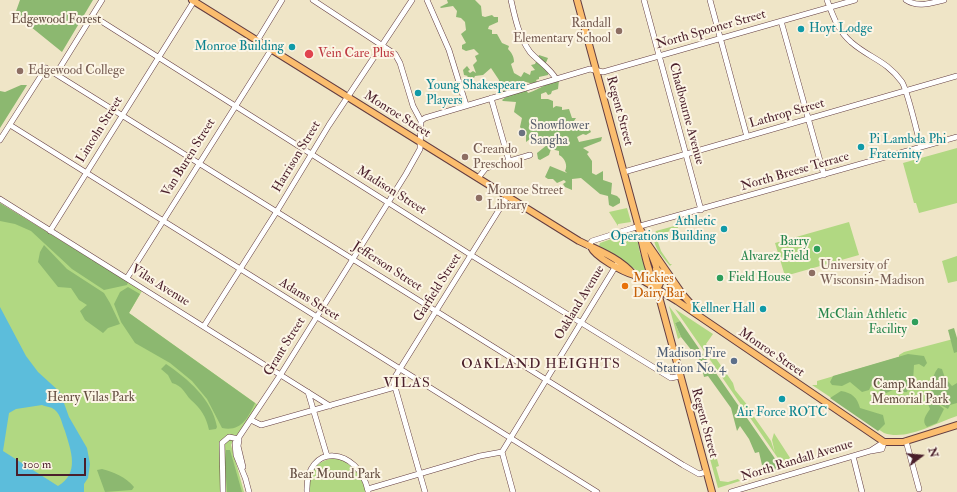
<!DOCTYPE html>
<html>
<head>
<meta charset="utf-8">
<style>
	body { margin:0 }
	#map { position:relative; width:957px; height:492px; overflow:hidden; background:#efe5c7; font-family:"IM FELL Double Pica",serif }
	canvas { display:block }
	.north { position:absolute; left:901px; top:436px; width:40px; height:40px; -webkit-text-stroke:3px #fcf5e5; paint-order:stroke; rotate:74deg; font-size:11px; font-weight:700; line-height:16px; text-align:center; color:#4a1f2b }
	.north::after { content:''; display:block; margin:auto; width:14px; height:18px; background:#4a1f2b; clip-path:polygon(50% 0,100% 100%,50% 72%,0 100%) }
	.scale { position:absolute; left:16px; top:458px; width:70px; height:18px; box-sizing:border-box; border:2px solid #4a1f2b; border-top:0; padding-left:5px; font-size:12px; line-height:14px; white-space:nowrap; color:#4a1f2b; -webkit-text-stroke:3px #fcf5e5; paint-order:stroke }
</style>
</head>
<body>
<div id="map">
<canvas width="957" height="492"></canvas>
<div class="north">N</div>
<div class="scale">100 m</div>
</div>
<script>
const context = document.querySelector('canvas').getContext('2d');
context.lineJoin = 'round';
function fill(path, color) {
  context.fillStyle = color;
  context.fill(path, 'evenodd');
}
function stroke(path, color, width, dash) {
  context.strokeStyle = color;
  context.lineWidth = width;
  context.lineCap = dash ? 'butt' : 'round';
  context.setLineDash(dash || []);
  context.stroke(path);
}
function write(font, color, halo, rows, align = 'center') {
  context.font = font + ' "IM FELL Double Pica",serif';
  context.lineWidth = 4;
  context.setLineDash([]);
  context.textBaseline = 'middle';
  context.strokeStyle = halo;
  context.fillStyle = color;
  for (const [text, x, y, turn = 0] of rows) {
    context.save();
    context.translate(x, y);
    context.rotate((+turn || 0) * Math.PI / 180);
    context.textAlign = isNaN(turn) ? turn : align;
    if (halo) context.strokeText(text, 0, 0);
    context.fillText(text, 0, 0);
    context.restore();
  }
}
fill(new Path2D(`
	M957 148V203L919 213 916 203H914L903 163Z
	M0 203 142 291 129 313 258 405 234 439 231 445 244 492H0Z
	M627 208 631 222 618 224V226L609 212Z
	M849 222 859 255 785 276 775 243Z
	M678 225V228L662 234 658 242 661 251 670 264H672L670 266C662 256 649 243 656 231Z
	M631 232 636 234 640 253 648 274 647 277 599 246 600 243Z
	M957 256V281L948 283 942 261Z
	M669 306 680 321 675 323 681 337 678 339Z
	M675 309 713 334 706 344 733 383 735 390 753 412 752 414 771 441 775 453 772 440 774 433 794 464 823 458 788 467H784Z
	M957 338V416C935 423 907 441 884 433L812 385H817V381L899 357V355L904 352Z
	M339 458C353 466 362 475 366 492H310C309 470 316 459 339 458Z
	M714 458V460L717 459 719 466 716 467 720 481 728 482 738 479 740 481 718 488 710 459Z`), '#b1d882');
fill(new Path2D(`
	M20 0H93L62 52 15 14Z
	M447 0H475L481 6 482 16 485 17 492 15 494 17H498V22L489 26 488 29 492 30V34H497L502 43 509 46 508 49C511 52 514 56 514 62L511 64 514 73 521 77 524 72 530 75 531 71 535 70 531 65 535 64 539 55 548 58 545 65 549 71 548 75 539 77V79L536 80 537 82 533 84 526 82 523 84 528 93C540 89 546 83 559 80L558 89 552 91 551 94 548 95 546 92 541 94V99H548L553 101V108L556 106 562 107V110L569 109 572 118H576L574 121 575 125 581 130 589 128 591 132 586 135 583 134 577 137 579 142 602 137 601 141 583 148 589 152 587 154 592 161V173L596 175 603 171V180L612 183 611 194 617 196 620 199V203L613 207 609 205 608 196 600 194 581 178 572 179V190L565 187 563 184 566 182 564 180 557 183 553 179H548L545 177 550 166 567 173 565 171C568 166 565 158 559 155V151L551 149 549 155 540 160 538 159 537 153 547 145 544 138 533 142 530 139 526 142V135L520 127 522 118 514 112 516 102 503 101 502 100 506 97 499 85V80L491 68 483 75 475 76 474 78 467 77 468 76 464 75 463 70 467 66 470 70 468 71 470 73 473 71 476 73 473 65 477 61 475 56 479 54 474 49 466 51 462 49V45L466 43 461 34 466 30 465 22 461 18 456 17 457 11 453 6 441 8 440 7 448 3Z
	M21 85H27L0 128V91L5 92Z
	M0 203 128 282 127 285 104 290 72 269 31 231 15 224 0 221Z
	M44 245 67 269 104 293 110 303 120 324 108 328 103 333 85 320 80 311 87 305 79 300 71 288 58 287 38 262 40 252Z
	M128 287 140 294 129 313 255 403C248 418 241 432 222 428L207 399 192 381 170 363 135 343 121 322 114 304 120 292Z
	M680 321 776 460 777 471 764 474 759 452 755 453 749 439 740 426 737 431 731 408 708 376 704 377 700 361 681 337 675 323Z
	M954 328 957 338V352L954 353 948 330Z
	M908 354 924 356 927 363 924 367 919 364 914 365 913 382 910 383 907 392H899L895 389 884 394 879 390V384L873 382 869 390 862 392 850 382 842 386 832 385 830 382 833 376Z
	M166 364C188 379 212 399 217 427L216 429 209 430C206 416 201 409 191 400 184 393 183 386 172 383L168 375 161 369Z
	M938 368 942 369 945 378 952 386 957 383V403L950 405 948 409 939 404 929 402C933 390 930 378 938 368Z
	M841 391C852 393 857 397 860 408L883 415 885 424 878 431 830 398Z
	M928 404 939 405 944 409 937 423 927 427C921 421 926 415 930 409Z
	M226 450H230L242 492H227L225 463Z
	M102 469C114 472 126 477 134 487L132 490 105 492 97 470Z`), '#8cb870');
fill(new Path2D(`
	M0 307 26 356 38 372 60 392 69 417 87 448 90 464 88 478 84 484V492H0ZM42 405C47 407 53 407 56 411 61 416 62 424 65 431 71 451 80 473 58 486L3 451 9 413 16 409Z`), '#5cbddb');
const minor = new Path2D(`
	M313 0 395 54 400 63 413 106 421 121
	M427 0 449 50 466 105
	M511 0C515 18 519 37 530 52 538 61 551 69 556 79
	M644 0 701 210
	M710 0 747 137
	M827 0C833 16 838 31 851 42 869 58 886 60 902 82 908 92 917 133 921 147
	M906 0C918 8 931 3 944 0
	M93 16 471 255 671 378 680 376
	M781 21 824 175
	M257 41 282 0
	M56 74 102 0
	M491 98 509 161
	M10 125 597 492
	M0 140 46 68 683 465 699 474 706 472
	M624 172 957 76
	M478 178 486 168 530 155
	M0 199 330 406
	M50 231 194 1
	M588 246 592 241 633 228 957 137
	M127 278 271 50
	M204 326 277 211 329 125 412 0
	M308 392 327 456
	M251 420 261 425 395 387
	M239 440 238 446 243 467
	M906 441 919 489
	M871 451 882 449 884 442
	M502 452 617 264
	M502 452 513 492
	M853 456 862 492
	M245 477 249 492
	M246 480 236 455 235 443 281 374 406 174 420 149 421 121 425 118 590 69 603 72 855 0
	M368 489 480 456 502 452
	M223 492 222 443 229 437 239 439
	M307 492C305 441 359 447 368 491
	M425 492 393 380 507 197
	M731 492 870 451 884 442`);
const major = new Path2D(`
	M192 0 579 241C598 250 620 258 634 275L677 301 884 442H903L957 425
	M577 0 637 221C643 244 646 268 657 289L712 492
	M639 227C644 235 661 275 660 283 659 286 658 287 657 289
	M647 243 683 295 698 312
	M591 247C595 257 623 272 634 275
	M656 269C668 277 676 287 677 301`);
stroke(minor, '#633d42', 6);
stroke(major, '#633d42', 8);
stroke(minor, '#fff', 5);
stroke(major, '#fbbd6e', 6);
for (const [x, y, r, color] of [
	[801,29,4,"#0f9aa8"],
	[619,31,4,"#8d6e63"],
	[292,47,4,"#0f9aa8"],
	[309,54,5,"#e0444e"],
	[20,71,4,"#8d6e63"],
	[418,93,4,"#0f9aa8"],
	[522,133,4,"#6b7280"],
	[861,147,4,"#0f9aa8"],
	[465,157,4,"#8d6e63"],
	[479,198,4,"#8d6e63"],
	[724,229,4,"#0f9aa8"],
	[817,249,4,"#2e9e5b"],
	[812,273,4,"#8d6e63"],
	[720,278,4,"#2e9e5b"],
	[625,286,4,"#e8710a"],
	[763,309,4,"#0f9aa8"],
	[915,322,4,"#2e9e5b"],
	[734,361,4,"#5c6f8a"],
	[782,399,4,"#0f9aa8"]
]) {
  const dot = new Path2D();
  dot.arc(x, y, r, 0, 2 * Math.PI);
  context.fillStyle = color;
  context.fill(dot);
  stroke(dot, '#fcf5e5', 1.5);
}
write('13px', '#644d41', '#fcf5e5', [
	["Edgewood Forest",56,20],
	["Camp Randall",910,385],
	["Memorial Park",910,400],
	["Henry Vilas Park",91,398],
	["Bear Mound Park",335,475]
]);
write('13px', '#785e54', '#fcf5e5', [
	["Randall",611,24,"right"],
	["Elementary School",611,39,"right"],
	["Edgewood College",28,71],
	["Creando",473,150],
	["Preschool",473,165],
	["Monroe Street",487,191],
	["Library",487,206],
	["University of",820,266],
	["Wisconsin-Madison",820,281]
], 'left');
write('13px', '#0d838f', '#fcf5e5', [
	["Hoyt Lodge",809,29],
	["Monroe Building",284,47,"right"],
	["Young Shakespeare",426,86],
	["Players",426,101],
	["Pi Lambda Phi",869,140],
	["Fraternity",869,155],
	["Athletic",716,222,"right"],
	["Operations Building",716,237,"right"],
	["Kellner Hall",755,309,"right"],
	["Air Force ROTC",782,413,"center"]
], 'left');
write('13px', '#4a1f2b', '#fcf5e5', [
	["North Spooner Street",711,30,-16],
	["Regent Street",619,111,75],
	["Chadbourne Avenue",686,114,75],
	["Lathrop Street",787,114,-16],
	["Monroe Street",397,115,32],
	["Lincoln Street",100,130,-58],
	["Harrison Street",297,157,-59],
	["Van Buren Street",189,158,-58],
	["North Breese Terrace",795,172,-16],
	["Madison Street",391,191,32],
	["Jefferson Street",387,267,33],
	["Vilas Avenue",160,286,32],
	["Garfield Street",438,288,-58],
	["Adams Street",309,300,32],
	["Oakland Avenue",580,303,-59],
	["Grant Street",285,347,-58],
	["Monroe Street",771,353,34],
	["Regent Street",704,423,75],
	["North Randall Avenue",797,461,-17]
]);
write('13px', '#be3a42', '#fcf5e5', [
	["Vein Care Plus",318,54]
], 'left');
write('13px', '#5b616d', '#fcf5e5', [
	["Snowflower",530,126],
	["Sangha",530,141]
], 'left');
write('13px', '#27864d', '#fcf5e5', [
	["Barry",809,242],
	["Alvarez Field",809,257],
	["Field House",728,278,"left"],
	["McClain Athletic",907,315],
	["Facility",907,330]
], 'right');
write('13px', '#c56008', '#fcf5e5', [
	["Mickies",633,279],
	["Dairy Bar",633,294]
], 'left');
write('13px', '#4e5e75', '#fcf5e5', [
	["Madison Fire",726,354],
	["Station No. 4",726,369]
], 'right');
context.letterSpacing = '1px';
write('14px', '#4a1f2b', '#fcf5e5', [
	["OAKLAND HEIGHTS",541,365],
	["VILAS",407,384]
]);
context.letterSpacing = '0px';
</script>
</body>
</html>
